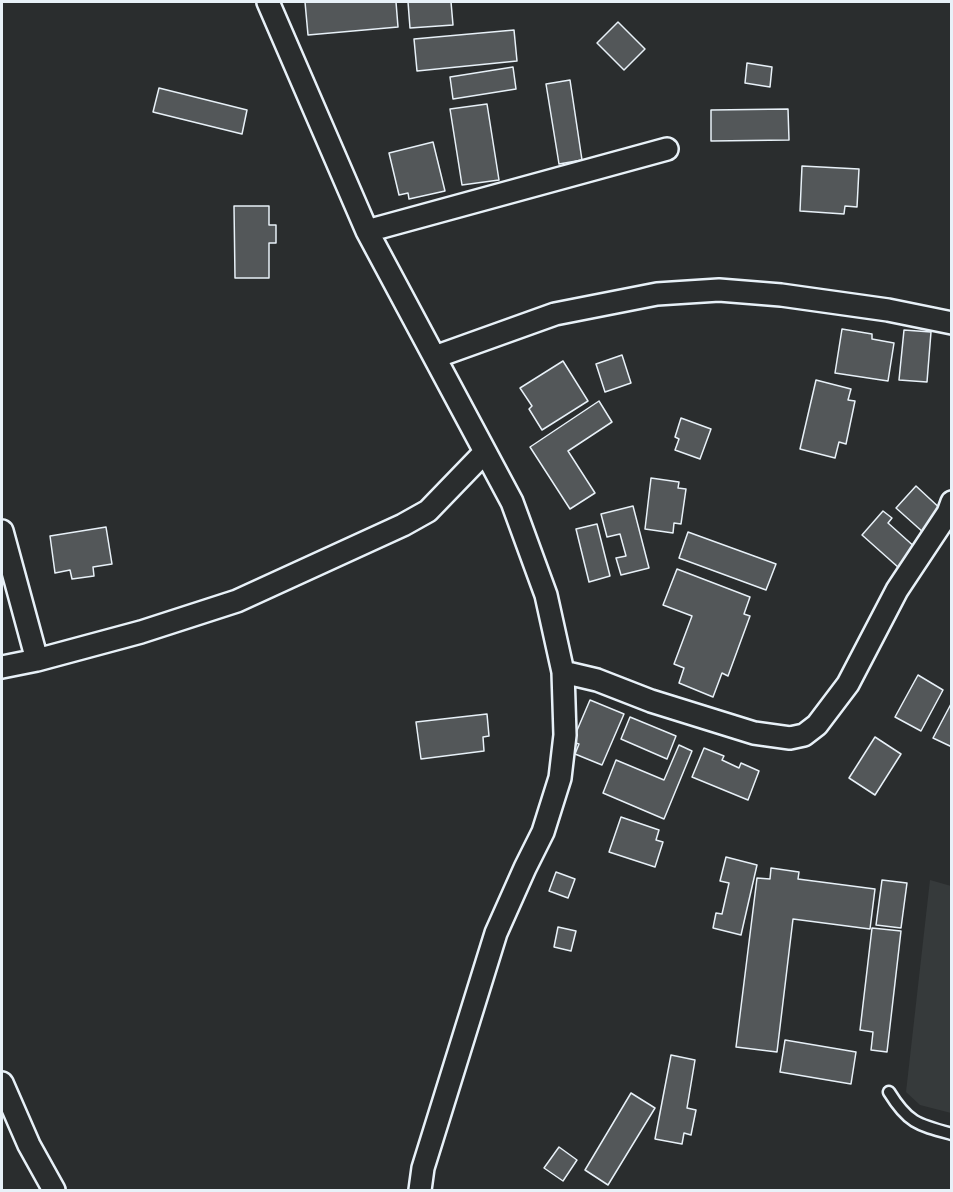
<!DOCTYPE html>
<html>
<head>
<meta charset="utf-8">
<style>
	body { margin:0 }
	#map { position:relative; width:953px; height:1192px; overflow:hidden; background:#2a2d2e; font-family:"Gochi Hand",sans-serif }
	canvas { display:block }
	.frame { position:absolute; inset:0; border:3px solid #e8f1f8; pointer-events:none }
</style>
</head>
<body>
<div id="map">
<canvas width="953" height="1192"></canvas>
<div class="frame"></div>
</div>
<script>
const context = document.querySelector('canvas').getContext('2d');
context.lineJoin = 'round';
function fill(path, color) {
  context.fillStyle = color;
  context.fill(path, 'evenodd');
}
function stroke(path, color, width, dash) {
  context.strokeStyle = color;
  context.lineWidth = width;
  context.lineCap = dash ? 'butt' : 'round';
  context.setLineDash(dash || []);
  context.stroke(path);
}
fill(new Path2D(`
	M930 880 951 886V1113L920 1105 906 1092Z`), '#363a3b');
const building = new Path2D(`
	M305 2H396L398 27 308 35Z
	M408 2H451L453 25 410 28Z
	M618 22 645 49 624 70 597 43Z
	M514 30 517 61 417 71 414 39Z
	M747 63 772 67 770 87 745 83Z
	M513 67 516 89 453 99 450 77Z
	M570 80 582 160 559 164 546 84Z
	M159 88 247 110 242 134 153 112Z
	M487 104 499 180 462 185 450 109Z
	M788 109 789 140 711 141V110Z
	M433 142 445 191 409 199 408 193 399 195 389 153Z
	M802 166 859 169 857 207 845 206 844 214 800 211Z
	M234 206H269V225H276V243H269V278H235Z
	M842 329 872 334V339L894 343 888 381 835 373Z
	M904 330 931 332 927 382 899 380Z
	M622 355 631 383 605 392 596 364Z
	M563 361 588 401 542 430 529 409 532 406 520 388Z
	M816 380 851 389 848 400 855 401 846 444 839 442 835 458 800 449Z
	M599 401 612 422 568 451 595 493 570 509 530 447Z
	M681 418 711 429 700 459 675 450 679 439 675 437Z
	M651 478 679 482 678 488 686 489 681 524 674 523 673 533 645 529Z
	M916 486 944 512 924 533 896 508Z
	M633 506 649 568 621 575 616 558 626 556 620 534 607 537 601 514Z
	M883 511 892 518 888 523 917 549 899 568 862 535Z
	M597 524 610 576 589 582 576 529Z
	M106 527 112 564 93 567 94 576 72 579 70 570 55 573 50 536Z
	M688 532 776 564 766 590 679 558Z
	M677 569 750 597 744 614 750 616 728 676 722 673 713 697 679 683 684 668 674 664 692 616 663 605Z
	M918 675 943 690 921 731 895 717Z
	M590 700 624 714 602 765 575 754 579 744 572 742Z
	M952 702V747L933 738Z
	M487 714 489 736 483 737 484 751 421 759 416 722Z
	M630 717 676 736 667 759 621 739Z
	M875 737 901 754 875 795 849 778Z
	M679 745 692 751 664 819 603 793 616 760 664 780Z
	M704 748 724 756 722 760 739 768 741 763 759 771 748 800 692 777Z
	M621 817 659 830 656 840 663 842 655 867 609 852Z
	M726 857 757 865 741 935 713 928 716 913 722 914 729 883 720 881Z
	M771 868 799 872 798 879 875 889 870 929 793 919 777 1052 736 1047 757 878 770 879Z
	M556 872 575 879 568 898 549 891Z
	M882 880 907 883 901 928 876 925Z
	M558 927 576 931 571 951 554 947Z
	M872 928 901 931 887 1052 871 1050 873 1032 860 1030Z
	M785 1040 856 1052 851 1084 780 1072Z
	M671 1055 695 1060 687 1108 696 1110 691 1135 684 1133 682 1144 655 1139Z
	M631 1093 655 1108 608 1185 585 1170Z
	M559 1147 577 1160 563 1181 544 1168Z`);
fill(building, '#535759');
stroke(building, '#e8f1f8', 1.5);
const service = new Path2D(`
	M889 1092C908 1123 918 1125 952 1134`);
const minor = new Path2D(`
	M268 2 367 231 512 502 546 595 563 672 565 735 560 778 543 832 525 868 496 933 423 1168 420 1190
	M367 231 667 149
	M435 357 555 314 657 294 719 290 781 295 888 310 952 323
	M2 531 37 660
	M2 667 37 660 141 632 237 601 403 525 428 511 485 452
	M563 672 597 680 651 701 754 733 790 738 804 735 817 725 848 684 897 590 948 513 952 502
	M2 1083 29 1145 54 1190`);
stroke(service, '#e8f1f8', 15);
stroke(minor, '#e8f1f8', 26);
stroke(service, '#2a2d2e', 10);
stroke(minor, '#2a2d2e', 21);
</script>
</body>
</html>
